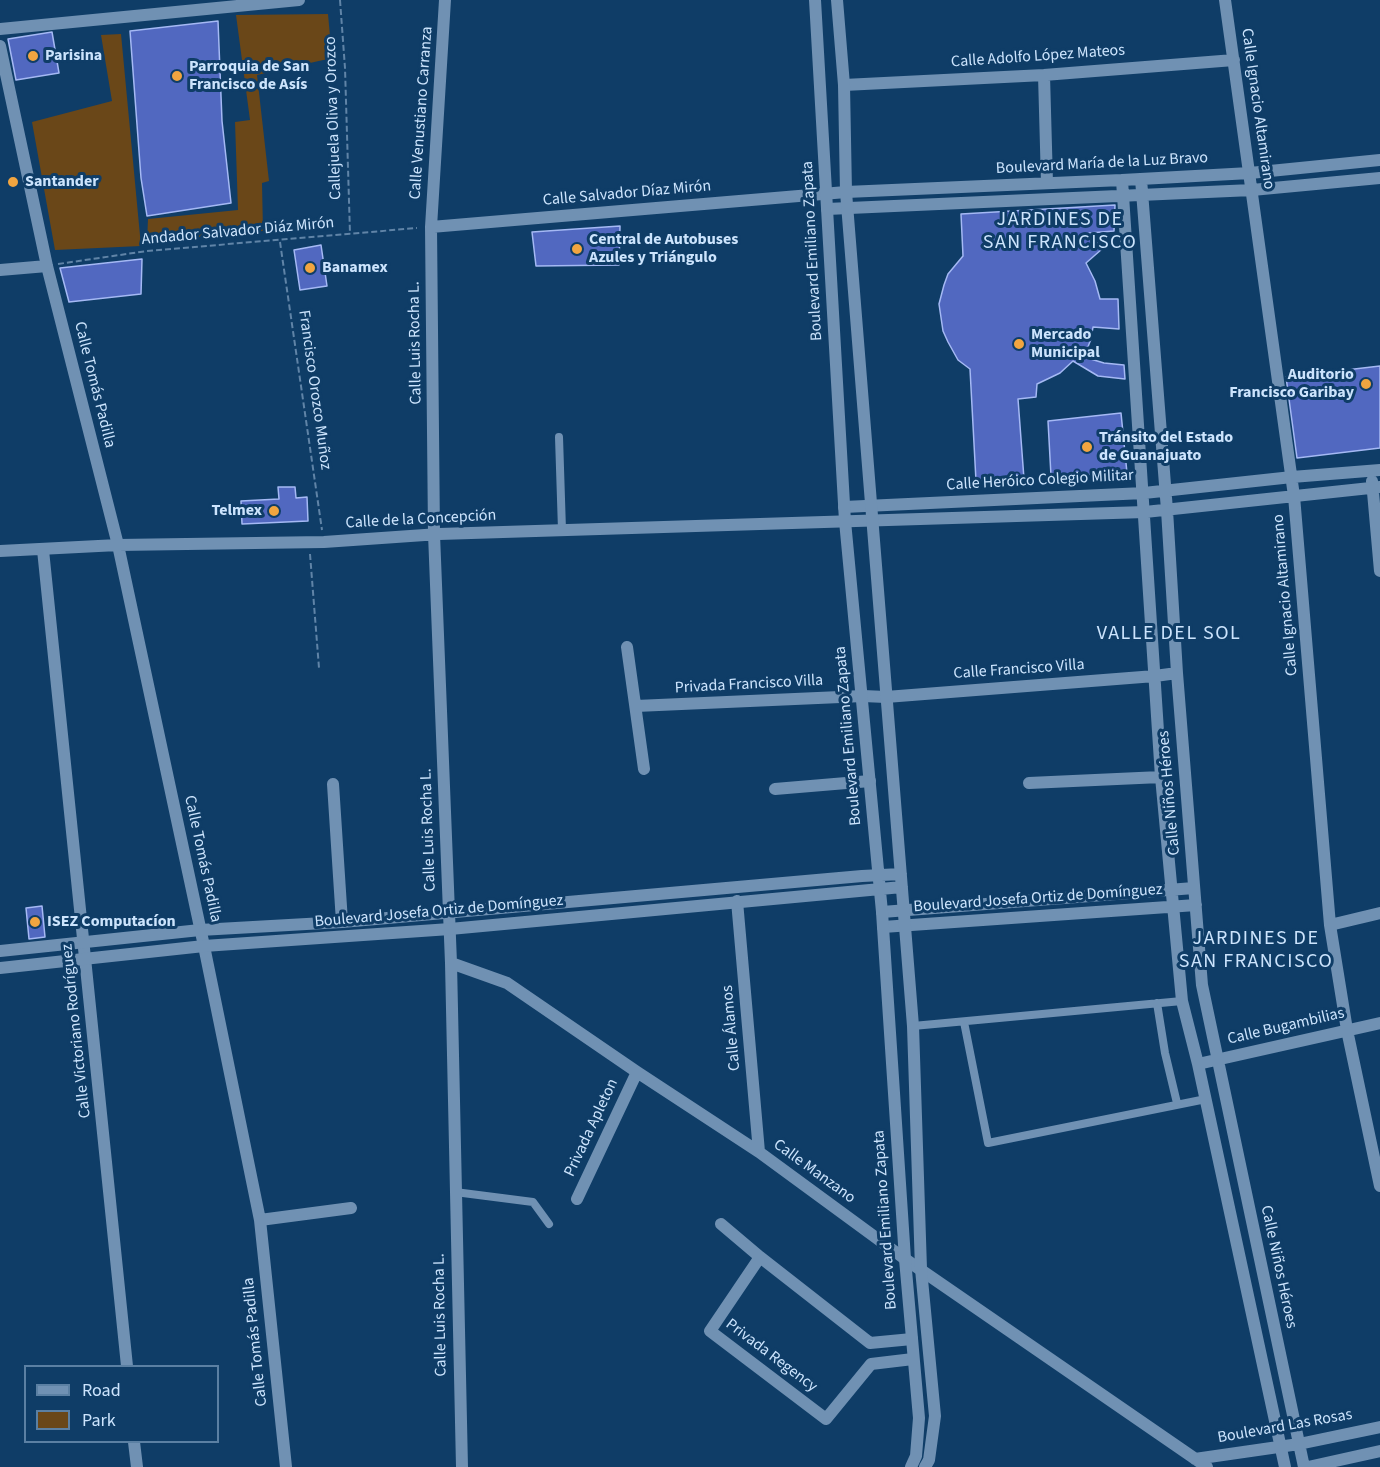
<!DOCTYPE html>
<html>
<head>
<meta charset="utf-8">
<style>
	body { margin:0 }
	#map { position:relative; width:1380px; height:1467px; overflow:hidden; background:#0f3d67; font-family:"Source Sans 3",sans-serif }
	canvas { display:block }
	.legend { position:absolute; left:24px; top:1365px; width:195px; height:78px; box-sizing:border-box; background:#0f3d67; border:2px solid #5b80a3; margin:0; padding:8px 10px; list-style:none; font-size:18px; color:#cce4fd }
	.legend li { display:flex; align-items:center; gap:12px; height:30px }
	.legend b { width:30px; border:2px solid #5b80a3 }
</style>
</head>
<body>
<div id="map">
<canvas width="1380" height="1467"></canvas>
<ul class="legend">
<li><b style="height:8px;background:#7091b3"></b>Road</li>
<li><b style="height:16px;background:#6a4718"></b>Park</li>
</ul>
</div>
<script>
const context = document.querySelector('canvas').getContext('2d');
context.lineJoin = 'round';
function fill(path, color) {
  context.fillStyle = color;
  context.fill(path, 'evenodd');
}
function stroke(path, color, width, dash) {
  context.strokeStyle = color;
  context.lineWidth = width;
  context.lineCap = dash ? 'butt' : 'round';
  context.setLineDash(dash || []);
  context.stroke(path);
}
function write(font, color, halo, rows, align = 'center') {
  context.font = font + ' "Source Sans 3",sans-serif';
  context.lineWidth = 6;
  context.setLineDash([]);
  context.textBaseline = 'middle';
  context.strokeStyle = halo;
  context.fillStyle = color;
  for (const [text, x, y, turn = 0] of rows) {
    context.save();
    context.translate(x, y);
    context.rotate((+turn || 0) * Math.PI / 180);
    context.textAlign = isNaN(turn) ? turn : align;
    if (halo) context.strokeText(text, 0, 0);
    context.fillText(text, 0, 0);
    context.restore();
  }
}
fill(new Path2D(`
	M328 14 332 58 257 75 269 181 262 183 263 231 147 242 148 219 238 210 235 122 250 120 236 15Z
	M121 34 141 246 55 250 32 122 112 101 101 35Z`), '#6a4718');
const building = new Path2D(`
	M218 21 222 121 231 203 147 216 141 178 130 31Z
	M52 32 59 73 16 80 8 39Z
	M1115 205 1114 231 1089 233 1102 249 1086 263 1095 281 1100 299H1118L1119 329 1093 327 1091 339 1084 357 1104 363 1124 365 1125 379 1098 376 1073 361 1060 373 1037 384 1036 397 1018 399 1024 479 976 481 970 369 958 360 948 342 943 331 939 304 944 285 948 274 963 256 961 214Z
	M620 226 619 265 536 266 532 232Z
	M321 245 327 286 300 290 294 250Z
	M142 259 141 294 69 302 60 268Z
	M1380 366V448L1297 458 1286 377Z
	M1121 413 1127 473 1051 476 1048 421Z
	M278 487H295L296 498 307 497 308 521 242 524 241 501 279 499Z
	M42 906 45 937 29 939 26 908Z`);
fill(building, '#5168c0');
stroke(building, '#a5b9f4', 1.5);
stroke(new Path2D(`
	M340 0 345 68 350 234
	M280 242 322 530
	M58 264 147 251 417 228
	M310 554 319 668`), '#6084a7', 2, [6, 3]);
stroke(new Path2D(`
	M559 437 562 530
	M1157 1003 1165 1053 1177 1103
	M964 1022 988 1143 1206 1099
	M913 1026 1182 1001
	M455 1192 533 1202 549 1224`), '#7091b3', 8);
stroke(new Path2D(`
	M445 0 431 227 434 534 451 963 462 1467
	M1225 0 1294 496 1330 925 1347 1030 1380 1186
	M0 29 299 0
	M0 46 47 266 118 545 204 946 260 1220 286 1467
	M1044 75 1047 183
	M844 85 1044 75 1234 60
	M1141 179 1167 510 1177 673 1202 985 1304 1467
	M1122 180 1161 777 1182 1001 1198 1064 1285 1467
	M827 209 1252 190 1380 178
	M431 227 846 192 1122 180 1250 173 1380 160
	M0 270 47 266
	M1372 481 1380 571
	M844 507 1144 493 1292 477 1380 470
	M43 550 127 1366
	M0 551 118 545 324 542 439 534 1145 512 1380 487
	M627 647 644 769
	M636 706 863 696 886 697 1155 676 1177 673
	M1029 783 1161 777
	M333 784 342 922
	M775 789 870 781
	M737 901 759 1152
	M882 912 1194 888
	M1330 925 1380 913
	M883 927 1196 905
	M451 963 507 983 637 1072 759 1152 905 1259 1207 1467
	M1198 1064 1380 1023
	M577 1199 637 1072
	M260 1220 351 1208
	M721 1224 760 1257 870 1343 912 1339
	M760 1257 710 1331 826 1419 871 1364 913 1359
	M134 1442 137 1467
	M1195 1459 1299 1444 1380 1427
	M1308 1467 1380 1451`), '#7091b3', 12);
stroke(new Path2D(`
	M815 0 845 521 882 912 905 1259 919 1418 916 1456 911 1467
	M837 0 844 85 846 192 913 1026 921 1269 935 1416 929 1460 925 1467
	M0 951 200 930 342 922 862 876 901 874
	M0 968 204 946 450 929 902 887`), '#7091b3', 12);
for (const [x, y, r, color] of [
	[33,56,6,"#f1a540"],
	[177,76,6,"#f1a540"],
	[13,182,6,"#f1a540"],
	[577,249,6,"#f1a540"],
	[310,268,6,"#f1a540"],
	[1019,344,6,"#f1a540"],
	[1366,384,6,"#f1a540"],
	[1087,447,6,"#f1a540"],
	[274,511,6,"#f1a540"],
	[35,922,6,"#f1a540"]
]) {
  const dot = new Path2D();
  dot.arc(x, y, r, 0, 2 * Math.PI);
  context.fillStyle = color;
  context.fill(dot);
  stroke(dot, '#0f3d67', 2);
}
write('bold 16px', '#cce4fd', '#0f3d67', [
	["Parisina",45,56],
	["Parroquia de San",189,67],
	["Francisco de Asís",189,85],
	["Santander",25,182],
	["Central de Autobuses",589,240],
	["Azules y Triángulo",589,258],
	["Banamex",322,268],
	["Mercado",1031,335],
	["Municipal",1031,353],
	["Auditorio",1354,375,"right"],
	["Francisco Garibay",1354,393,"right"],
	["Tránsito del Estado",1099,438],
	["de Guanajuato",1099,456],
	["Telmex",262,511,"right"],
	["ISEZ Computacíon",47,922]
], 'left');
write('16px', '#cce4fd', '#0f3d67', [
	["Calle Adolfo López Mateos",1038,57,-4],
	["Calle Ignacio Altamirano",1257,109,82],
	["Calle Venustiano Carranza",422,113,-86],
	["Callejuela Oliva y Orozco",334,118,-92],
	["Boulevard María de la Luz Bravo",1102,164,-3],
	["Calle Salvador Díaz Mirón",627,194,-5],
	["Andador Salvador Diáz Mirón",238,232,-5],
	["Boulevard Emiliano Zapata",813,251,-93],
	["Calle Luis Rocha L.",416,343,-91],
	["Calle Tomás Padilla",94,385,76],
	["Francisco Orozco Muñoz",314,390,82],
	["Calle Heróico Colegio Militar",1040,481,-3],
	["Calle de la Concepción",421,520,-3],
	["Calle Ignacio Altamirano",1286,595,-95],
	["Calle Francisco Villa",1019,670,-4],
	["Privada Francisco Villa",749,685,-3],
	["Boulevard Emiliano Zapata",849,736,-95],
	["Calle Niños Héroes",1170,793,-95],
	["Calle Luis Rocha L.",429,830,-92],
	["Calle Tomás Padilla",202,859,78],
	["Boulevard Josefa Ortiz de Domínguez",1038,899,-4],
	["Boulevard Josefa Ortiz de Domínguez",439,912,-5],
	["Calle Bugambilias",1286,1027,-13],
	["Calle Álamos",732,1028,-95],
	["Calle Victoriano Rodríguez",77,1031,-96],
	["Privada Apleton",592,1128,-65],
	["Calle Manzano",814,1172,36],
	["Boulevard Emiliano Zapata",886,1220,-94],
	["Calle Niños Héroes",1278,1267,78],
	["Calle Luis Rocha L.",441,1315,-91],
	["Calle Tomás Padilla",256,1342,-96],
	["Privada Regency",771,1356,37],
	["Boulevard Las Rosas",1285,1427,-10]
]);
context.letterSpacing = '1.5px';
write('20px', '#cce4fd', '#0f3d67', [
	["JARDINES DE",1060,221],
	["SAN FRANCISCO",1060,244],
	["VALLE DEL SOL",1169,635],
	["JARDINES DE",1256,940],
	["SAN FRANCISCO",1256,963]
]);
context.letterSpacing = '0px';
</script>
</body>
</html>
